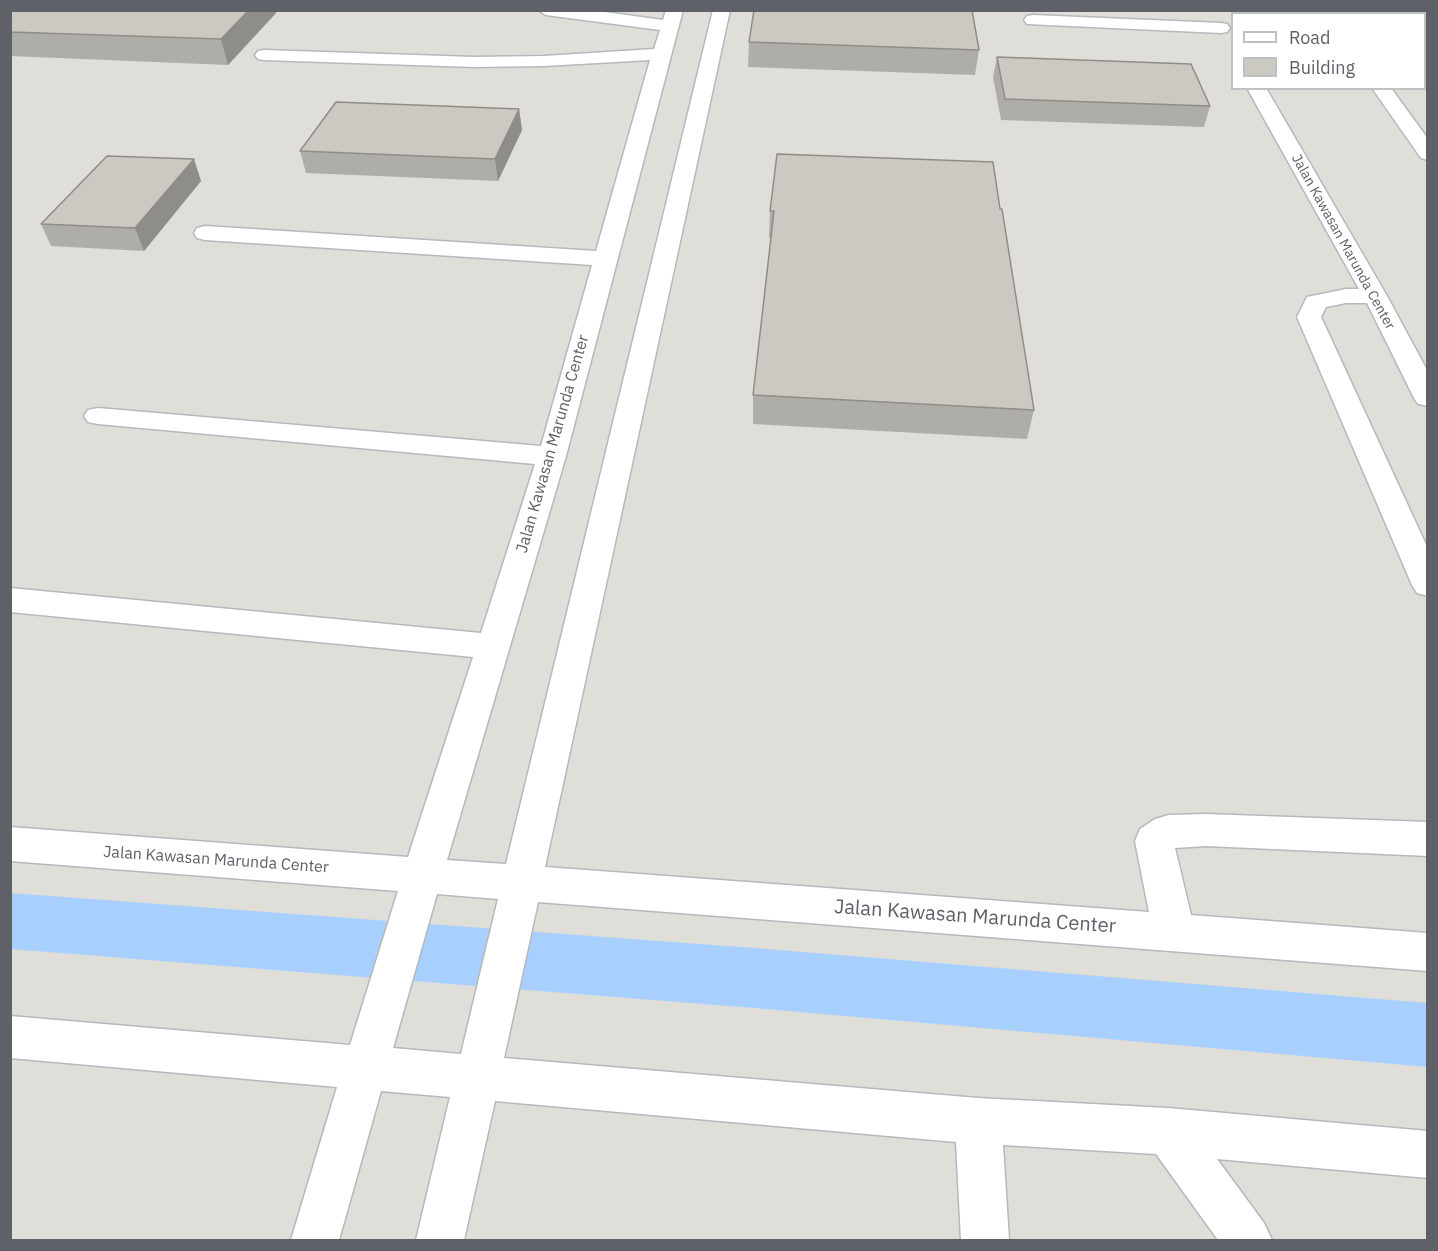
<!DOCTYPE html>
<html>
<head>
<meta charset="utf-8">
<style>
	body { margin:0 }
	#map { position:relative; width:1438px; height:1251px; overflow:hidden; background:#f0efe6; font-family:"IBM Plex Sans",sans-serif }
	canvas { display:block }
	.frame { position:absolute; inset:0; border:12px solid #5e6167; pointer-events:none }
	.legend { position:absolute; left:1231px; top:12px; width:195px; height:78px; box-sizing:border-box; background:#fff; border:2px solid #bfc0c2; margin:0; padding:8px 10px; list-style:none; font-size:18px; color:#5e6167 }
	.legend li { display:flex; align-items:center; gap:12px; height:30px }
	.legend b { width:30px; border:2px solid #bfc0c2 }
</style>
</head>
<body>
<div id="map">
<canvas width="1438" height="1251"></canvas>
<div class="frame"></div>
<ul class="legend">
<li><b style="height:8px;background:#fff"></b>Road</li>
<li><b style="height:16px;background:#ccc9c3"></b>Building</li>
</ul>
</div>
<script>
const context = document.querySelector('canvas').getContext('2d');
context.lineJoin = 'round';
function fill(path, color) {
  context.fillStyle = color;
  context.fill(path, 'evenodd');
}
function stroke(path, color, width, dash) {
  context.strokeStyle = color;
  context.lineWidth = width;
  context.lineCap = dash ? 'butt' : 'round';
  context.setLineDash(dash || []);
  context.stroke(path);
}
function write(font, color, halo, rows, align = 'center') {
  context.font = font + ' "IBM Plex Sans",sans-serif';
  context.lineWidth = 6;
  context.setLineDash([]);
  context.textBaseline = 'middle';
  context.strokeStyle = halo;
  context.fillStyle = color;
  for (const [text, x, y, turn = 0] of rows) {
    context.save();
    context.translate(x, y);
    context.rotate((+turn || 0) * Math.PI / 180);
    context.textAlign = isNaN(turn) ? turn : align;
    if (halo) context.strokeText(text, 0, 0);
    context.fillText(text, 0, 0);
    context.restore();
  }
}
fill(new Path2D(`
	M11 11H1427V1240H11ZM1232 14H1424V88H1232Z`), '#dfded8');
fill(new Path2D(`
	M10 893 754 948 1428 1003V1067L754 1008 10 949Z`), '#a8d0ff');
const minor = new Path2D(`
	M538 10H590L663 20 666 10H683L566 456 447 860 506 864 713 10H730L545 867 1149 912 1135 841 1140 829 1155 819 1169 815 1206 814 1428 822V856L1206 846 1175 848 1191 915 1428 933V971L538 902 504 1058 978 1098 1168 1108 1428 1131V1178L1217 1159 1264 1223 1272 1240H1218L1156 1154 1003 1145 1009 1240H961L956 1142 495 1101 464 1240H416L450 1097 381 1091 339 1240H291L337 1087 10 1058V1016L350 1045 398 891 10 861V827L408 857 473 657 10 612V588L481 633 535 464 98 424 88 422 84 416 88 410 98 408 541 446 592 265 205 240 197 238 194 233 197 228 205 226 596 251 650 60 544 66 474 67 264 60 258 59 255 55 258 51 264 50 474 57 544 56 654 49 660 30 546 15ZM437 894 498 899 461 1054 393 1048Z
	M1317 10H1334L1335 14H1318Z
	M1033 15 1221 23 1227 24 1230 28 1227 32 1221 33 1027 24 1024 20 1027 16Z
	M1247 88H1266L1387 296 1428 372V406L1418 404 1414 398 1367 303H1346L1326 307 1321 317 1428 549V596L1417 593 1412 585 1297 317 1307 297 1346 289H1359Z
	M1372 88H1391L1428 139V160L1421 158Z`);
stroke(minor, '#b7b8bd', 3);
fill(minor, '#fff');
fill(new Path2D(`
	M10 10H275L276 13 228 65 10 56Z
	M1375 10H1428V77L1425 73V14H1378Z
	M749 42 979 50 975 75 748 67Z
	M997 57 1210 106 1204 127 1001 120 993 77Z
	M519 109 522 130 498 181 306 173 300 151Z
	M201 181 144 251 51 246 41 224Z
	M1000 209 1034 410 1027 439 753 424V395L771 238H769L770 211Z`), '#afada8');
fill(new Path2D(`
	M249 10H275L276 13 228 65 221 39Z
	M519 109 522 130 498 181 495 159Z
	M194 159 201 181 144 251 135 228Z`), '#8f8d88');
const building = new Path2D(`
	M10 10H249L221 39 10 32Z
	M754 10H972L979 50 749 42Z
	M1404 10H1428V38L1425 34V14H1407Z
	M997 57 1191 64 1210 106 1005 99Z
	M336 102 519 109 495 159 300 151Z
	M777 154 993 162 1000 209H1002L1034 410 753 395 774 211H770Z
	M107 156 194 159 135 228 41 224Z`);
fill(building, '#ccc9c3');
stroke(building, '#8f8d88', 1.5);
write('14px', '#5e6167', '#fff', [
	["Jalan Kawasan Marunda Center",1343,242,61]
]);
write('16px', '#5e6167', '#fff', [
	["Jalan Kawasan Marunda Center",553,444,-74],
	["Jalan Kawasan Marunda Center",216,860,4]
]);
write('20px', '#5e6167', '#fff', [
	["Jalan Kawasan Marunda Center",975,917,4]
]);
</script>
</body>
</html>
